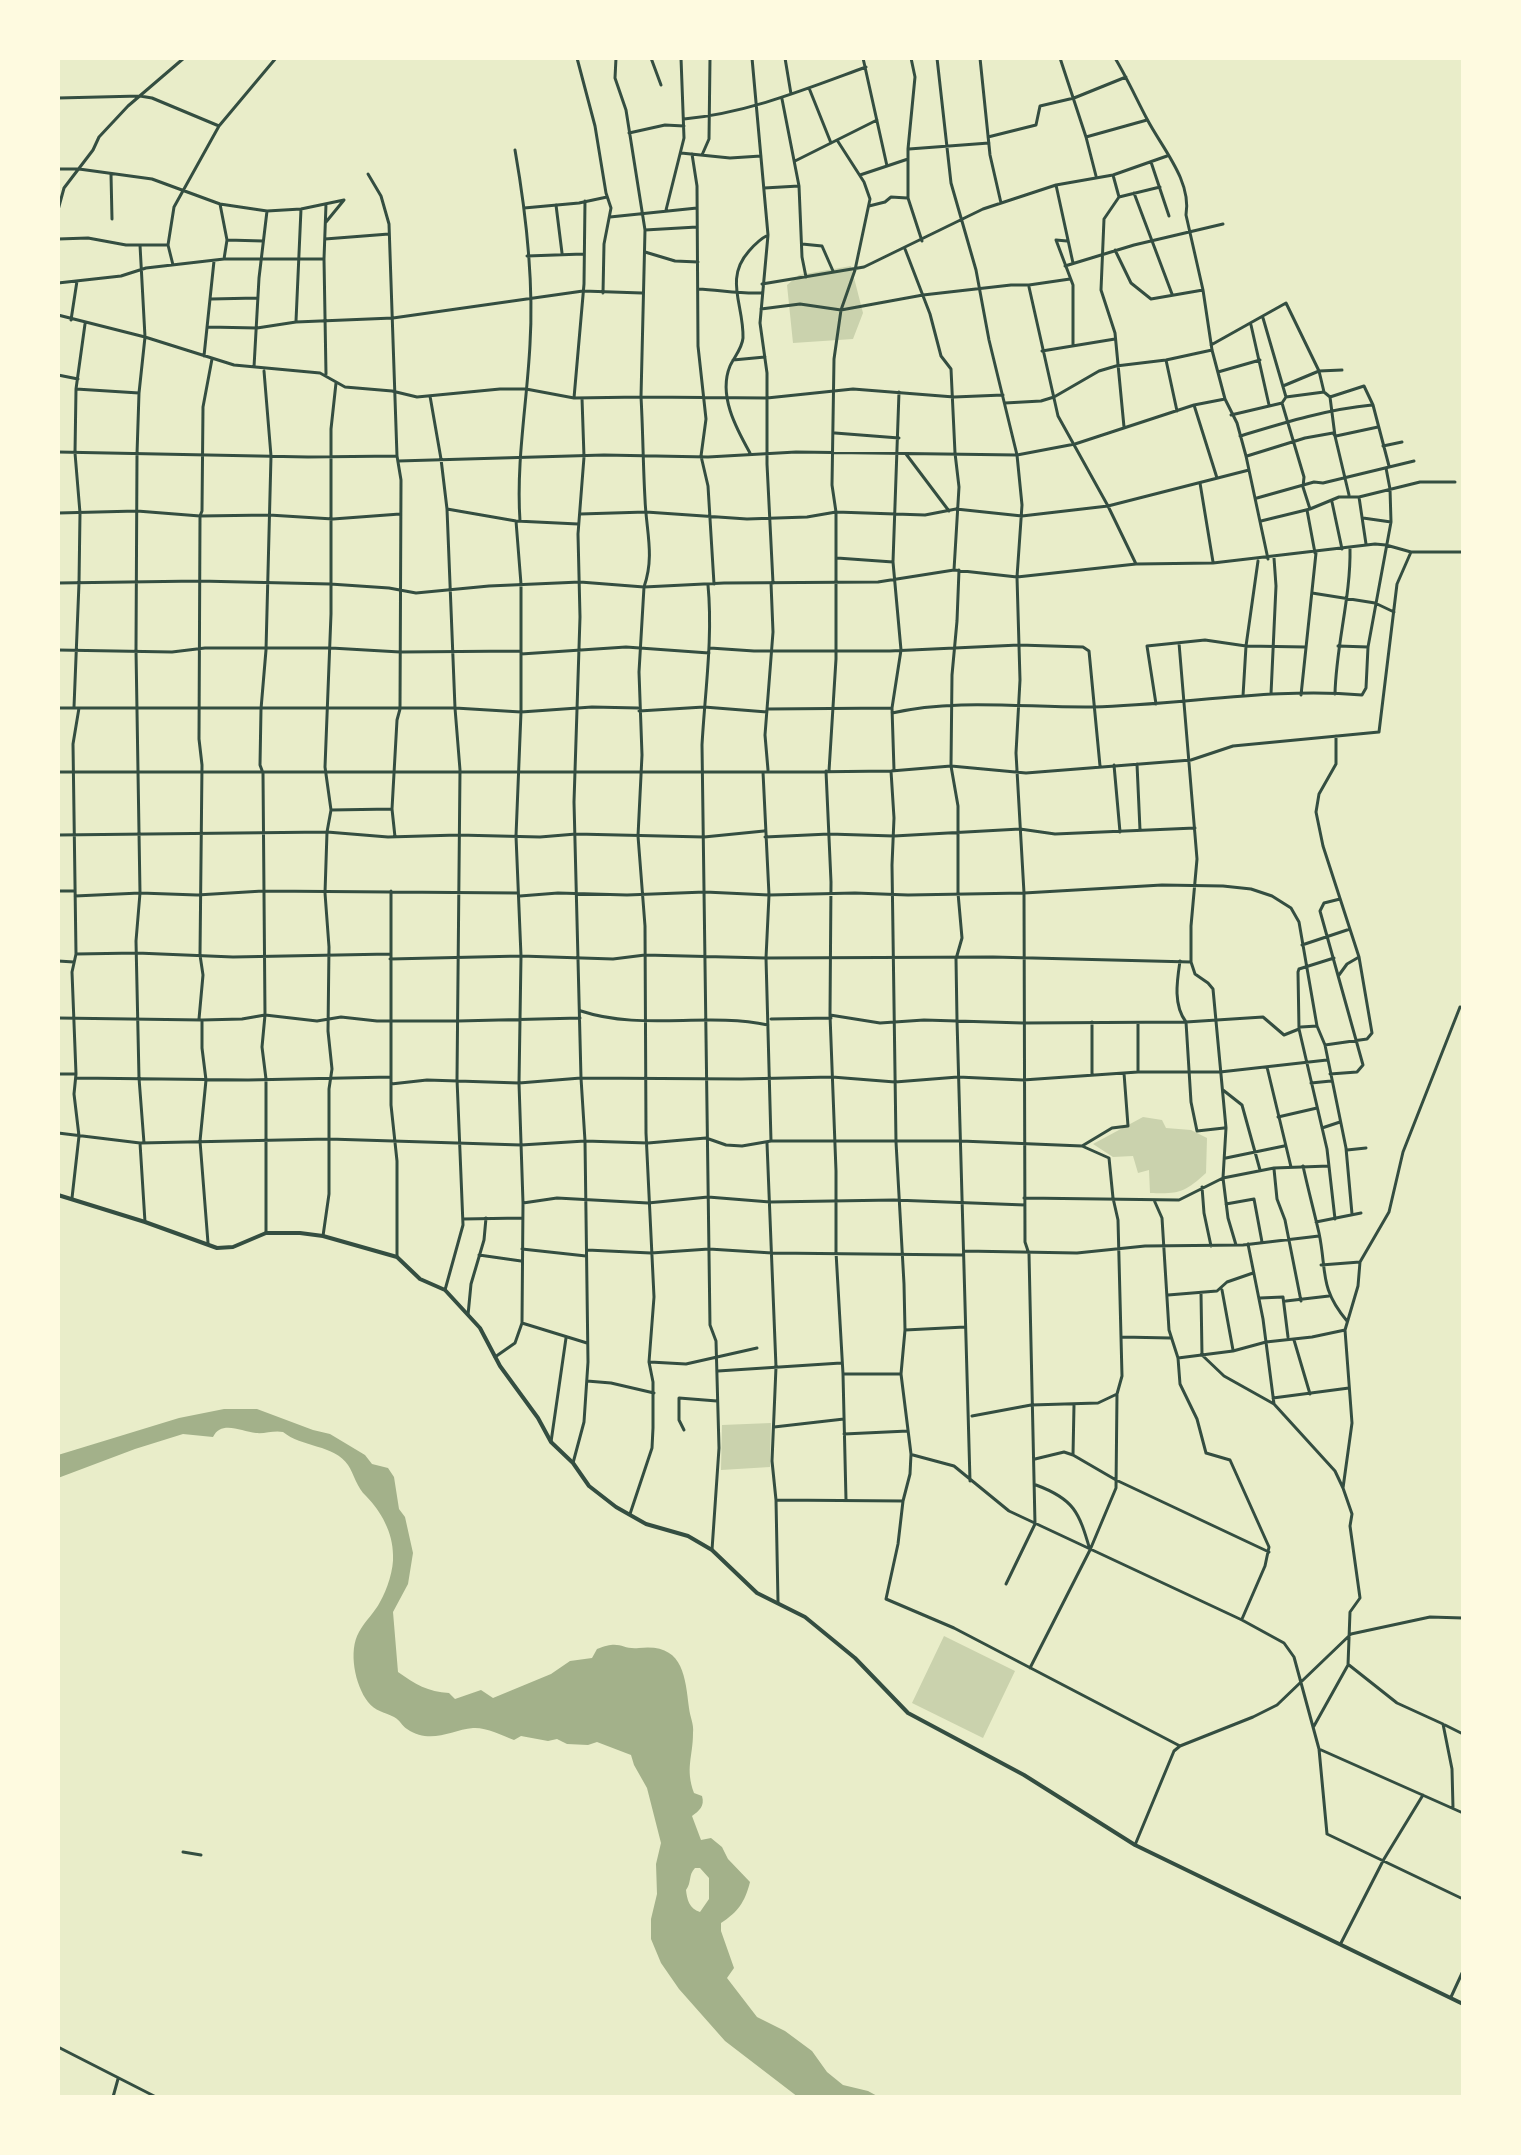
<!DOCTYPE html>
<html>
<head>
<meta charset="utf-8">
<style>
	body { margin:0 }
	#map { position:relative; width:1521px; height:2155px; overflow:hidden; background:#e9edc9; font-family:Raleway,sans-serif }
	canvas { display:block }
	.frame { position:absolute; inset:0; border:60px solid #fefae0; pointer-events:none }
</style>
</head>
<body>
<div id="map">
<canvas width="1521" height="2155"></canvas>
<div class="frame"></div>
</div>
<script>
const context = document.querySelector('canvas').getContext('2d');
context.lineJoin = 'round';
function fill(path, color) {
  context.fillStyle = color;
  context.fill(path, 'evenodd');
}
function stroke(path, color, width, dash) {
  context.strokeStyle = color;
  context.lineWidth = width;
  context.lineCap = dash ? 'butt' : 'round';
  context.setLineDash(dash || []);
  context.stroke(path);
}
fill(new Path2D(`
	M851 266 863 313 853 339 793 343 787 285 799 275Z
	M1143 1117 1162 1120 1166 1128 1191 1130 1207 1138 1206 1173C1184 1193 1179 1194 1150 1193L1149 1170 1138 1173 1133 1156 1113 1157 1093 1144Z
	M771 1423 770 1467 721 1470 722 1425Z
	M944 1636 1015 1671 983 1738 912 1703Z`), '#cad2ad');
fill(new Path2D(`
	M224 1409H257L313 1430 330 1434 365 1455 372 1464 388 1468 394 1477 399 1509 405 1517 413 1553 408 1584 393 1612 398 1672C415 1684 428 1692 449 1693L455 1699 481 1690 493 1698 551 1674 570 1661 592 1658 597 1649C621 1639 621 1650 639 1648 683 1643 685 1675 689 1708 690 1717 694 1724 693 1733 693 1757 685 1768 694 1793L702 1796C705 1806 699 1811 692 1816L701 1840 711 1838 722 1847 728 1859 750 1882C745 1902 738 1912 721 1923V1931L734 1968 727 1978 757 2017 785 2031 812 2051 827 2072 843 2085 868 2091 879 2097H798L725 2041 679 1989 661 1963 651 1939V1919L657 1894 656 1864 661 1843 647 1788 634 1765 631 1755 597 1742 588 1745 567 1744 557 1739 548 1741 521 1736 514 1740C502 1735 485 1727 473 1728 451 1730 431 1745 407 1729 402 1726 400 1720 394 1717 384 1712 375 1711 368 1702 355 1685 348 1651 359 1632 365 1621 375 1612 380 1602 387 1590 394 1569 393 1555 393 1533 381 1511 366 1496 357 1488 354 1474 348 1465 335 1445 301 1447 283 1432 274 1430 265 1434 256 1433 241 1431 221 1420 213 1437L183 1434 135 1449 58 1478V1455L179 1418ZM695 1868H700L709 1878V1899L700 1912C689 1909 687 1899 686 1890 692 1882 688 1875 695 1868Z`), '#a3b18a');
stroke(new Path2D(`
	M577 58 595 126 606 193 611 208 604 244 603 293
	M616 58 615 78 626 110 645 230 641 397 767 398 853 389 954 397 1003 395
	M651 58 661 85
	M752 58 768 235 760 323 767 373V464L773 583
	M785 58 791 94
	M863 58 887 166
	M911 58 915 77 908 149V198L922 241
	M937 58 951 183 976 270 989 340 1017 455 1022 505 1017 577 1020 680 1016 753 1024 893 1025 1242 1029 1254 1035 1524 1006 1584
	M980 58 990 155 1001 203
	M1060 58 1086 137 1096 176
	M1115 58C1127 78 1136 98 1147 119 1162 148 1192 181 1186 215L1203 290 1212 350 1225 399 1237 423 1246 456 1268 559
	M809 88 831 143
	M58 98 140 96 152 98 219 126
	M782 99 799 186 802 257 806 277
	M684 119C748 113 806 89 866 67
	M629 133 665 125 684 126
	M988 137 1036 125 1040 106 1074 98 1126 77
	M1086 137 1147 120
	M909 149 989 143
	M515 150C526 213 534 280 530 344 527 404 516 461 520 521
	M681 153 730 158 761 156
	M692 154 697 186 698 346 706 419 701 456 708 486 714 584
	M702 155 709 139 710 58
	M795 161 877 120
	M1151 162 1169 216
	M58 169H79L152 179 220 204 267 211 301 209 344 200
	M111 174 112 219
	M368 174 381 196 389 224 397 456 401 480 400 709 397 720 392 809 395 837
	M860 175 908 159
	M1113 175 1119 197 1104 219 1101 290 1115 333 1124 427
	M1056 185 1073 263
	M764 188 799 186
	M1134 193 1172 294
	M1119 197 1160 187
	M220 204 227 240 224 259
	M556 205 562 253
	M869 206 885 202 891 197 907 198
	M524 208 579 203 607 197
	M58 210 64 188 93 150 99 137 128 106 184 58
	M666 210 684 138 681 58
	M610 217 697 208
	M326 222 344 200
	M645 230 697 227
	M58 239 88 238 126 245H168
	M325 239 389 234
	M227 240 263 241
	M1067 241 1056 240 1073 285V346
	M802 244 822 246 833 271
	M140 245 145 337 139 393 137 454 136 650 140 893 136 941 139 1078 144 1143
	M905 249 930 314 941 356 951 369 955 453 959 487 954 570
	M1115 250 1131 283 1151 299 1203 290
	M645 252 675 261 698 262
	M527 256 583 254
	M173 265 168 245 174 207 219 126 276 58
	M1065 266 1134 245 1223 224
	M58 283 121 276 146 268 224 259H324
	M762 284 864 267 983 209 1056 185 1113 175 1167 156
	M1029 287 1058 416 1108 506 1136 564
	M698 289C720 290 739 294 761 293
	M211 299 257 298
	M761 309 800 304 841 310 923 295 1011 285H1029L1070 279
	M58 315 145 337 234 365 320 373 345 387 392 391 417 397 500 389H526L574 398 641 397C643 431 643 465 645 499 646 530 655 556 644 587L639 672 642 755 638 836 645 926 646 1133 654 1297 649 1362 653 1382V1428L652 1448 630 1514
	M1263 318 1286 397
	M71 320 77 281
	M296 321 301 209
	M1251 325 1269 405
	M208 327 257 328 296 322 393 318 583 291 642 293
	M1211 345 1286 303 1319 371 1324 392
	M1042 351 1115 339
	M204 356 214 261
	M733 360 765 357
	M1166 360 1177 411
	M254 367 259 278 267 211
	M264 371 271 456 266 650 261 709 260 765 263 773 265 1015 262 1047 266 1079V1233
	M1218 372 1260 360
	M326 374 324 259 326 204
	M58 375 78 379
	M1283 386 1319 371 1342 370
	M76 389 139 393
	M430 396 441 459 447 509 455 708 460 770 457 1079 463 1225 445 1290
	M1330 397 1335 436 1349 495
	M574 398 584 284 585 201
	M1005 403 1041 401 1054 397 1099 371 1116 366 1166 360 1212 350
	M1282 403 1304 477 1303 487 1310 509
	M1194 405 1217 478
	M1231 415 1282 403 1286 397 1324 392 1330 397 1364 386 1373 405 1389 466
	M835 433 899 438
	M1240 436C1283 423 1328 409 1372 405
	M1336 436 1378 427
	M1383 446 1402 442
	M58 452 308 457 397 456
	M750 453C736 428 718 395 730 366 734 357 742 349 743 338 744 305 724 279 749 251 755 244 760 239 768 235
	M906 454 949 511
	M1247 456 1305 438 1333 433 1335 436
	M398 461 604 455 708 457 796 452 1017 455 1075 444 1194 405 1225 399
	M1200 483 1213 562
	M1359 497 1366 544
	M1257 498 1314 482 1323 483 1414 461
	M1332 502 1342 549
	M447 509 516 521 578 524
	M1307 510 1315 553
	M58 513 137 511 200 516 269 515 333 519 400 514
	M580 514 646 512 747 519 807 517 836 512 925 515 956 509 1022 516 1108 506 1249 470
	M1363 518 1391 522
	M1261 521 1310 509 1339 497H1359L1420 482H1455
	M837 558 893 562
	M959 570 957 621 952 675 951 766 958 806V893L962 938 956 959 957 1020 970 1481
	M58 583 199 581 330 584 389 588 416 593 489 586 580 582 644 587 724 583 878 582 954 570 1017 577 1136 564 1213 563 1375 544 1386 545 1411 552H1463
	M708 585C713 638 705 691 702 745L710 1325 716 1341 719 1448 712 1550
	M1312 593 1375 603 1394 612
	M1179 643 1197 859 1191 926V962L1195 974 1208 983 1213 989 1226 1128 1223 1178 1228 1218 1236 1245
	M1338 646 1368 647
	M710 648 754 651H890L1019 645 1083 647 1089 651 1100 766
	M58 650 172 652 205 648H331L400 652 520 651
	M521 654 626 647 709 653
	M1271 694 1276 586 1274 558
	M1335 694C1336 645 1351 597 1350 548
	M1301 695 1316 553
	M1243 696 1246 646 1258 561
	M1156 704 1147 646 1205 640 1246 646 1306 647
	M74 707 79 583 80 513 75 453 76 389 85 324
	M58 708H455L521 712 592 707 638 708
	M768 709 892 708
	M639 711 704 707 767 712
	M892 713C957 698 1027 708 1093 707 1183 705 1273 687 1362 695L1366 688 1368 647 1391 522 1390 489 1386 468
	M1137 764 1140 830
	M1114 765 1120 832
	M768 770 765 735 773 632 771 583
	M894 770 892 708 901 650 893 562 899 392
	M826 771 831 882 830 1015 836 1171V1252L843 1374 846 1500
	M829 771 836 659V512L832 485 834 359 841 310 855 270 870 199 864 182 837 140
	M891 771 894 818 892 865 896 1142 904 1284 905 1330 901 1374 911 1454 910 1474 903 1501 898 1544 886 1599 954 1628 1180 1746
	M58 772H803L891 771 951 766 1026 773 1191 760 1233 746 1379 732 1397 584 1411 552
	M763 772 769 895 766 958 771 1141
	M331 810 392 809
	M58 835 327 832 388 837 458 835 540 837 576 834 704 837 764 831
	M765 837 829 834 894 836 1020 829 1055 834 1195 828
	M58 891H75
	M391 891V1105L397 1161V1257
	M75 896 140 893 197 895 263 891 518 893
	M520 896 558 893 627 895 705 892 769 895 855 893 908 895 1024 893 1162 885 1223 886 1251 889 1272 896 1291 908 1299 922 1317 1026 1325 1045 1346 1148 1352 1214
	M1302 945 1350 929
	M76 954 137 953 233 957 390 954
	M1334 958 1299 969 1298 972 1299 1029 1327 1149 1335 1219
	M390 959 521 956 613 959 645 955 766 958 993 957 1191 962
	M58 961 74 962
	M1180 961C1177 981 1173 1005 1186 1022L1191 1102 1197 1131 1224 1128
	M1339 975 1347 964 1359 957
	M581 1011C641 1031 706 1012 768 1025
	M830 1015 880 1023 924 1020 1023 1023 1186 1022 1263 1017 1284 1035 1299 1029
	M58 1018 202 1020 242 1019 265 1015 317 1021 341 1017 377 1021H458L580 1018
	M199 1019 203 975 200 955 202 765 199 739 200 516 202 511 203 407 212 359
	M771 1019 831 1018
	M202 1020V1048L206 1080 200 1141 208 1243
	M1138 1024V1072
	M1301 1027 1317 1026
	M1325 1045 1367 1039 1372 1033 1359 957 1323 846 1316 812 1319 794 1336 764V736
	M1267 1067 1291 1167
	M58 1074H76
	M1092 1074V1022
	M1330 1074 1357 1072 1363 1065 1320 911 1324 903 1340 899
	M76 1078 248 1080 391 1077
	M1311 1083 1331 1081
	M391 1084 427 1080 519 1083 581 1078 741 1079 832 1077 895 1082 958 1077 1023 1080 1138 1072H1220L1327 1060
	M1223 1090 1242 1105 1260 1170
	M1278 1117 1317 1108
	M1322 1128 1340 1122
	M58 1133 140 1143 329 1139 521 1145 585 1141 648 1143 706 1138 726 1145 742 1146 771 1141H961L1082 1146 1109 1158 1113 1198 1118 1220 1122 1376 1117 1394 1116 1488 1090 1550 1030 1668
	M140 1143 145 1222
	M767 1143 776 1367 772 1461 776 1500 778 1602
	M1082 1146 1112 1128 1128 1126 1124 1073
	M1347 1150 1366 1148
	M1226 1158 1284 1146
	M1303 1166C1308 1189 1314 1211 1319 1233 1327 1271 1319 1288 1347 1321
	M1274 1169 1277 1199 1285 1220 1301 1301
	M1202 1187 1204 1213 1211 1246
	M72 1198 79 1136 74 1094 76 1074 72 972 76 954 73 744 79 708
	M1024 1198 1179 1200 1223 1178 1274 1168 1329 1166
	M1154 1200 1162 1218 1169 1330 1178 1358 1180 1384 1197 1419 1206 1453 1230 1460 1269 1547 1265 1566 1242 1619
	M523 1203 557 1198 648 1203 708 1197 770 1202 894 1200 1025 1205
	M1226 1204 1254 1199 1262 1242
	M463 1219 522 1218
	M1316 1222 1361 1213
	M323 1236 329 1194V1089L332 1069 328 1031 329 947 325 893 327 832 331 810 325 767 331 614V429L336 383
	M1248 1244 1263 1319 1274 1404 1335 1471 1343 1488 1352 1514 1350 1526 1360 1598 1350 1612 1348 1665 1314 1726
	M522 1249 586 1256
	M587 1250 651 1253 709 1249 772 1253 962 1255
	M964 1251 1077 1253 1145 1246 1243 1245 1319 1236
	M479 1255 521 1261
	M1321 1265 1360 1262
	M1222 1290 1233 1350
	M1201 1293 1202 1355 1224 1376 1274 1404
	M1168 1295 1217 1291 1227 1282 1253 1273
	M1260 1298 1283 1297 1288 1337
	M1286 1301 1329 1296
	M468 1315 471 1284 484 1240 486 1218
	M522 1323 587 1343
	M905 1330 965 1327
	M1122 1337 1170 1338
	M1294 1340 1310 1394
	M495 1357 515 1343 522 1323 523 1203 519 1083 521 956 516 836 521 712V584L516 521
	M1178 1358 1233 1351 1266 1342 1312 1337 1345 1330
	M650 1362 686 1364 757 1348
	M718 1371 841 1363
	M844 1374H901
	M587 1381 611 1383 654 1393
	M1273 1398 1349 1388
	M972 1416 1031 1405 1098 1403 1117 1394
	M774 1427 844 1419
	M684 1430 679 1420V1398L717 1401
	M844 1434 908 1431
	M551 1442 566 1338
	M913 1455 954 1466 1009 1511 1242 1620 1284 1643 1294 1657 1319 1749 1327 1834 1463 1899
	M1073 1455 1074 1405
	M1035 1459 1064 1452 1073 1455 1116 1480 1269 1552
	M573 1463 584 1422 588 1362 585 1141 581 1078 574 802 580 617 578 534 584 457 582 398
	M1036 1485C1074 1499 1079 1512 1090 1550
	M1343 1488 1352 1423 1345 1330 1358 1286 1360 1262 1389 1212 1403 1152 1460 1007
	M776 1500 903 1501
	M1349 1665 1397 1703 1443 1724 1452 1769 1453 1808
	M1445 1725 1463 1734
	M1319 1749 1463 1813
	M1135 1845 1174 1751 1180 1746 1253 1717 1277 1705 1351 1634 1430 1617 1463 1618
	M183 1852 201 1855
	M1341 1943 1384 1859 1423 1795
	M1451 1997 1463 1971
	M58 2047 156 2097
	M113 2097 118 2079`), '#344e41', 3);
stroke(new Path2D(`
	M58 1195 145 1222 217 1248 233 1247 266 1233H300L323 1236 397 1257 420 1279 445 1290 480 1328 500 1366 538 1418 551 1442 573 1463 589 1486 616 1507 646 1524 688 1536 712 1550 757 1593 805 1617 855 1658 908 1713 1024 1775 1135 1845 1463 2004`), '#344e41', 4);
</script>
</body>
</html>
